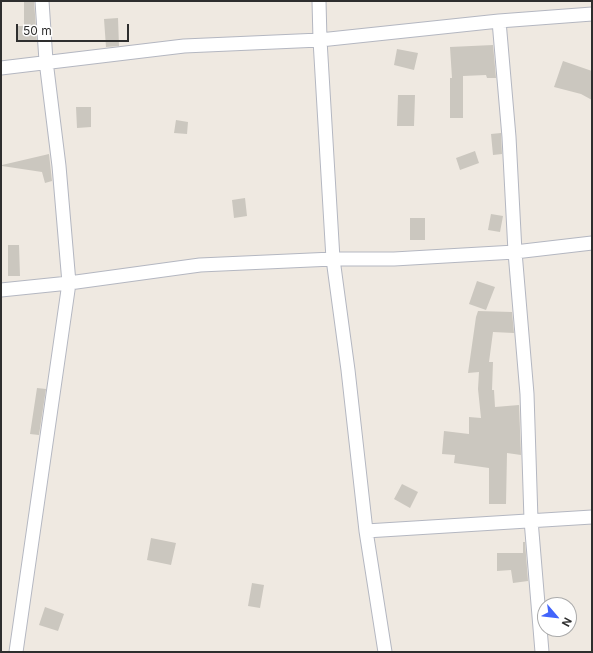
<!DOCTYPE html>
<html>
<head>
<meta charset="utf-8">
<style>
	body { margin:0 }
	#map { position:relative; width:593px; height:653px; overflow:hidden; background:#efe9e1; font-family:Inter,sans-serif }
	canvas { display:block }
	.frame { position:absolute; inset:0; border:2px solid #2e2e2e; pointer-events:none }
	.north { position:absolute; left:537px; top:597px; width:40px; height:40px; box-sizing:border-box; background:#fff; border:1px solid #ababab; border-radius:50%; rotate:118deg; font-size:11px; font-weight:700; line-height:16px; text-align:center; color:#2e2e2e }
	.north::after { content:''; display:block; margin:auto; width:14px; height:18px; background:#4264fb; clip-path:polygon(50% 0,100% 100%,50% 72%,0 100%) }
	.scale { position:absolute; left:16px; top:24px; width:113px; height:18px; box-sizing:border-box; border:2px solid #2e2e2e; border-top:0; padding-left:5px; font-size:12px; line-height:14px; white-space:nowrap; color:#2e2e2e; -webkit-text-stroke:3px #fff; paint-order:stroke }
</style>
</head>
<body>
<div id="map">
<canvas width="593" height="653"></canvas>
<div class="frame"></div>
<div class="north">N</div>
<div class="scale">50 m</div>
</div>
<script>
const context = document.querySelector('canvas').getContext('2d');
context.lineJoin = 'round';
function fill(path, color) {
  context.fillStyle = color;
  context.fill(path, 'evenodd');
}
function stroke(path, color, width, dash) {
  context.strokeStyle = color;
  context.lineWidth = width;
  context.lineCap = dash ? 'butt' : 'round';
  context.setLineDash(dash || []);
  context.stroke(path);
}
fill(new Path2D(`
	M24 1H34L37 42H18V26H24Z
	M118 18 119 46 106 47 104 19Z
	M493 45 496 78H487L486 75 463 76V118H450V78H452L450 47Z
	M397 49 418 53 414 70 394 65Z
	M563 61 592 71V100L581 94 554 87Z
	M398 95H415L414 126H397Z
	M76 107H91V127L77 128Z
	M176 120 188 122 187 134 174 133Z
	M501 133 502 154 493 155 491 134Z
	M475 151 479 163 460 170 456 158Z
	M49 154 52 181 45 183 42 172 2 166V165Z
	M245 198 247 216 234 218 232 200Z
	M491 214 503 216 500 232 488 230Z
	M410 218H425V240H410Z
	M8 245H19L20 276H8Z
	M477 281 495 287 486 310 469 304Z
	M478 311 512 312 514 333 493 332 489 362H493L492 390H494L495 407 519 405 521 455 507 453 506 504H489V468L454 463 455 455 442 454 444 431 469 434V417L481 418 478 389 479 372 468 373 476 317Z
	M37 388 46 389 39 435 30 434Z
	M402 484 418 492 410 508 394 499Z
	M151 538 176 543 171 565 147 560Z
	M523 542H525L528 581 513 583 511 570 497 571V553H523Z
	M252 583 264 585 260 608 248 606Z
	M45 607 64 614 58 631 39 625Z`), '#cbc7bf');
const minor = new Path2D(`
	M319 1 320 40 333 259 348 370 366 531 385 652
	M499 21 509 137 515 252 527 394 531 520 542 652
	M1 68 184 46 320 40 499 21 592 14
	M1 290 69 283 200 265 333 259H394L515 252 592 243
	M366 531 592 517
	M16 652 69 283 59 166 46 61 42 1`);
stroke(minor, '#b4b7c1', 15);
stroke(minor, '#fff', 13);
</script>
</body>
</html>
